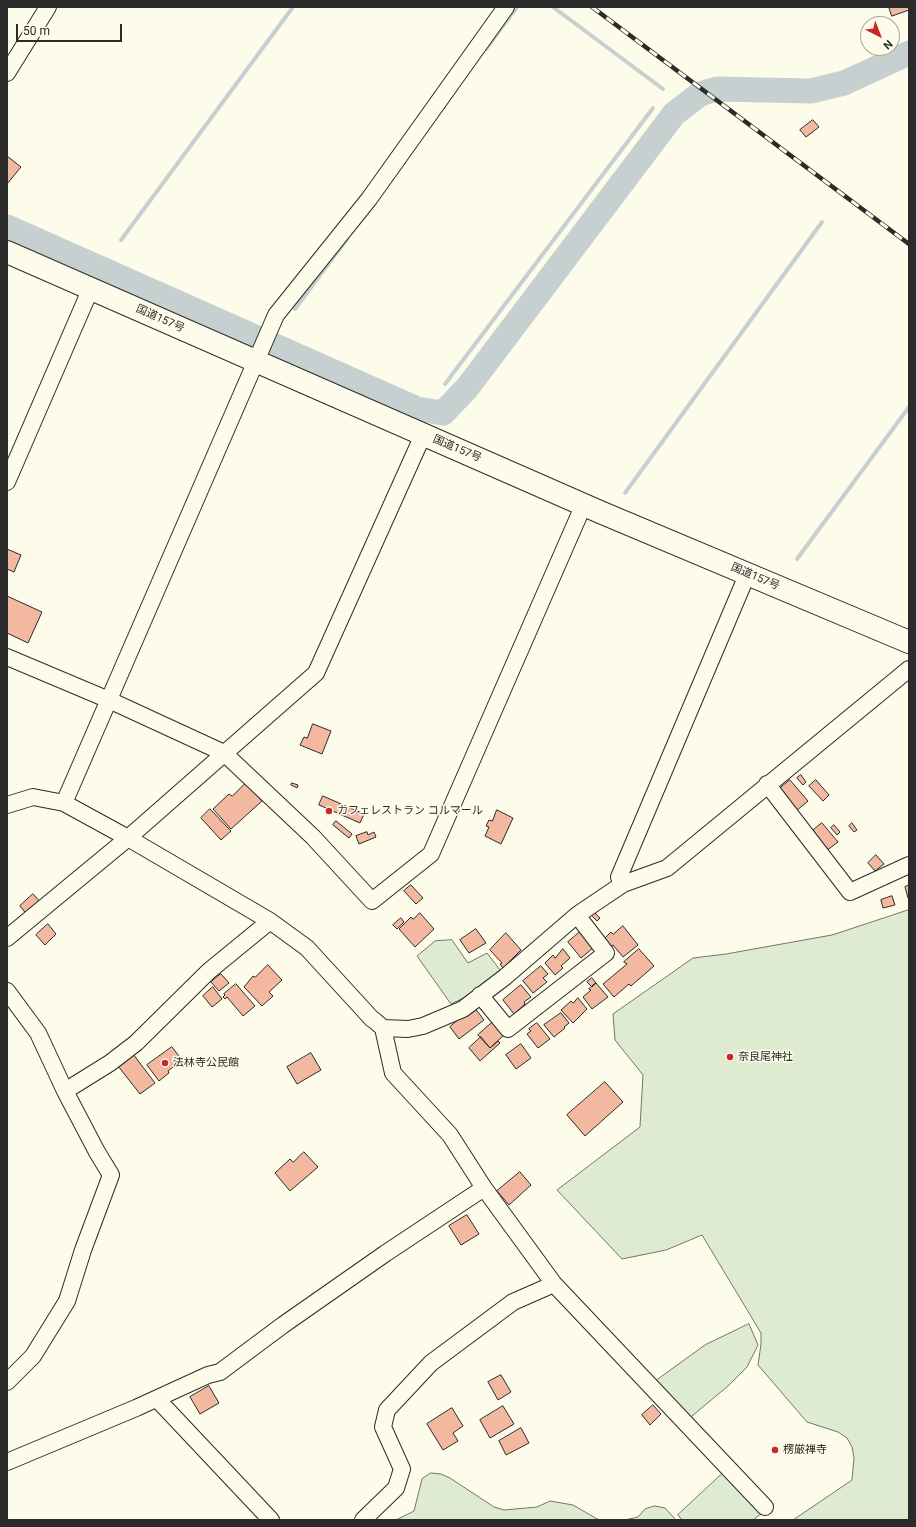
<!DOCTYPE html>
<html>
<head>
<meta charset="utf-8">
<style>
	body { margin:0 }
	#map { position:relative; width:916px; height:1527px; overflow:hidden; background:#fdfbea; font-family:Roboto,sans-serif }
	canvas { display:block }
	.frame { position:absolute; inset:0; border:8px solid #2b2b2b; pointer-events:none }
	.north { position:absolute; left:860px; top:16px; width:40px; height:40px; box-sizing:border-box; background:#fdfbea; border:1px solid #a9a89e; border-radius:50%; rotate:138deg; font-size:11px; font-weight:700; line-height:16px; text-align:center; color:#2b2b2b }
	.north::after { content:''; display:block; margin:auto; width:14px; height:18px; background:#c62828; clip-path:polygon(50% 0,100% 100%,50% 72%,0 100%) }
	.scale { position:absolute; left:16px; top:24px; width:106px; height:18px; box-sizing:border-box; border:2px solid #2b2b2b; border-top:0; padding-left:5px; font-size:12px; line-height:14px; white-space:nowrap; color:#2b2b2b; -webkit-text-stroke:3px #fdfbea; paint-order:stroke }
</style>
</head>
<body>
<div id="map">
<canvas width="916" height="1527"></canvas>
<div class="frame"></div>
<div class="north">N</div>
<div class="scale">50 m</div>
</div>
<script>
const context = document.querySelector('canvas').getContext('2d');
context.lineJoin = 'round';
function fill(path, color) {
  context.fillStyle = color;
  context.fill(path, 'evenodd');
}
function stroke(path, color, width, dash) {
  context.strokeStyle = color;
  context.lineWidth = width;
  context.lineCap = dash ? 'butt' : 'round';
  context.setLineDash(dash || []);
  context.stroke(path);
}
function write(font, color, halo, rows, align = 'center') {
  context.font = font + ' Roboto,"Noto Sans JP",sans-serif';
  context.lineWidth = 3;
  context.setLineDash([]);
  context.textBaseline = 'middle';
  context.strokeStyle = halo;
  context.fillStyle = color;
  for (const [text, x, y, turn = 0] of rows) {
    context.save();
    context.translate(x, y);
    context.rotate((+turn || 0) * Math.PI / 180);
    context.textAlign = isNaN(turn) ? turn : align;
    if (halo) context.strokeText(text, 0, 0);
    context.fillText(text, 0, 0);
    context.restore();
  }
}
const green = new Path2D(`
	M909 910V1520H793L852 1480 854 1458 852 1447 847 1438 838 1432 807 1422 758 1365 761 1344V1333L702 1235 666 1250 622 1259 557 1190 640 1127 643 1075 615 1040 613 1014 693 958 726 954 832 935Z
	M452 940 468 963 487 953 503 974 480 990 451 1004 417 956 435 941Z
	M749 1324 758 1345 747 1367 728 1386 686 1421 655 1381 705 1345Z
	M431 1473 441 1474 450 1478 494 1507 504 1510 537 1507 550 1501 573 1505 599 1520H396L414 1511 422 1479Z
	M722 1474 762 1513 753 1520H682L678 1515Z
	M655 1506 665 1508 676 1520H625L638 1517 645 1509Z`);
fill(green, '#deebd1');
stroke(green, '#74746e', 1);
stroke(new Path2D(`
	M553 7 663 89
	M486 49 517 7
	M121 240 293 7
	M295 309 347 239
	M445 384 653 108
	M625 493 822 222
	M797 559 909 407`), '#c7d0d0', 4);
stroke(new Path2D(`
	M7 227 417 409 443 413 467 388 674 114 700 94 717 89 811 91 844 83 909 53`), '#c7d0d0', 25);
const building = new Path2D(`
	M889 7H909V10L892 16Z
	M813 120 819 127 806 137 800 130Z
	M7 156 21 167 7 184Z
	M7 549 21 555 14 572 7 569Z
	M7 596 42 612 28 643 7 633Z
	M313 724 331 731 322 754 300 745 304 737 307 738Z
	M801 775 806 782 803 785 797 778Z
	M790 780 808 801 796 811 778 790Z
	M816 780 829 795 823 801 809 786Z
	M246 783 262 801 231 829 213 809 229 794 232 796Z
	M292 783 298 785 297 788 291 785Z
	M323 796 364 814 360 823 319 805Z
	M210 809 231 831 221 840 201 818Z
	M497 810 513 818 501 844 485 836 489 827 486 826 489 820 492 821Z
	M336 821 352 834 349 838 333 825Z
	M822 823 838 842 826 851 811 832Z
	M852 823 857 830 854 832 849 826Z
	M834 825 840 832 837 835 831 828Z
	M367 832 368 835 374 832 376 837 359 844 356 836Z
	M876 855 884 864 875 871 868 863Z
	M411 885 423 898 416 904 404 891Z
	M909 885V898H908L905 887Z
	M33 894 42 904 28 916 20 906Z
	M892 896 895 905 883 908 881 900Z
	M594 912 600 918 597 921 591 915Z
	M420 913 434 929 415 947 399 929 411 917 413 919Z
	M401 918 404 922 397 929 393 925Z
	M48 924 56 934 45 945 36 935Z
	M623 926 638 945 623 957 613 945 610 947 604 939 611 932 613 934Z
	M476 929 486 943 469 953 460 940Z
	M580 932 593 948 581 958 568 942Z
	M506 933 521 950 503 968 500 964 502 963 490 950Z
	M563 949 570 958 561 966 563 968 555 975 545 963 553 955 555 958Z
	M639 949 654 966 631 986 629 984 614 997 603 984 627 964 624 962Z
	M268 965 282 980 269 992 273 996 262 1006 244 987 253 976 255 977Z
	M541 966 548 974 543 978 547 982 533 993 523 981Z
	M221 974 229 983 219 991 211 982Z
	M592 978 596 983 592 987 587 982Z
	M596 983 608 997 592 1009 583 997 591 990 589 989Z
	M236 984 255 1006 243 1016 227 997 225 999 223 997 225 995 224 994Z
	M521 985 531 997 524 1002 525 1004 514 1014 503 1000Z
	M213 987 222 999 212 1007 203 996Z
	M578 998 587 1009 573 1023 561 1010 571 1001 573 1003Z
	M474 1007 484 1020 459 1039 450 1027Z
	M561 1013 569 1023 564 1027 565 1028 554 1037 544 1025Z
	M493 1022 504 1035 490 1048 478 1035Z
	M537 1023 550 1039 538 1048 527 1034 531 1031 529 1029Z
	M481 1037 490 1048 498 1041 500 1043 480 1061 469 1048Z
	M521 1044 531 1058 516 1069 506 1055Z
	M172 1047 182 1060 168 1071 169 1073 159 1081 147 1065Z
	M311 1053 321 1070 297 1084 287 1067Z
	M133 1054 155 1083 140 1094 118 1066Z
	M605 1082 623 1102 585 1136 567 1115Z
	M304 1152 318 1167 290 1191 275 1173 290 1159 293 1162Z
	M520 1172 531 1185 509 1205 497 1191Z
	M467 1215 479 1234 461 1245 449 1226Z
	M501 1375 511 1392 498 1400 488 1382Z
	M209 1386 219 1403 200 1414 190 1397Z
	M653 1405 661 1414 650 1425 642 1415Z
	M503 1406 514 1424 490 1438 480 1420Z
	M452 1408 463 1426 453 1433 458 1441 443 1450 427 1424Z
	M521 1428 529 1443 506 1455 499 1441Z`);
fill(building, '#f2b8a0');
stroke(building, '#2b2b2b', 1);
const minor = new Path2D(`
	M7 73 48 7
	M7 482 91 288
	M7 657 109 700 224 753 313 837 372 901 431 854 584 504
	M767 784 850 892 909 865
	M64 803 276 315 369 199 506 7
	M7 805 33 797 64 803 128 838 270 921 307 948 372 1019 375 1021 383 1028 393 1073 450 1135 484 1188 554 1284 765 1507
	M623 884 619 877 747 575
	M7 938 128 838 316 673 423 435
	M7 991 38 1033 65 1091 97 1152 111 1175 83 1250 67 1301 33 1356 7 1382
	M480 995 508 1029 606 953 577 915
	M383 1028 408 1029 423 1026 463 1009 505 977 577 915 623 884 667 868 909 669
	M65 1091 110 1063 136 1043 209 971 270 921
	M157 1399 271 1520
	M7 1462 136 1408 208 1375 220 1372 283 1325 386 1253 484 1188
	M363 1520 396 1488 402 1469 383 1427 387 1410 431 1363 513 1302 554 1284`);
const highway = new Path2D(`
	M7 252 600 512 909 642`);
stroke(minor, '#2b2b2b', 18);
stroke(highway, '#2b2b2b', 24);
stroke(minor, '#fdfbea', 16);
stroke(highway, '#fdfbea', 22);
const rail = new Path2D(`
	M592 7 909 244`);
stroke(rail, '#2b2b2b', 4.5);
stroke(rail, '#fdfbea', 3, [9]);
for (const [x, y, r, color] of [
	[329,811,4,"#c62828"],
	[730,1057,4,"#c62828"],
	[165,1063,4,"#c62828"],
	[775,1450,4,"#c62828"]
]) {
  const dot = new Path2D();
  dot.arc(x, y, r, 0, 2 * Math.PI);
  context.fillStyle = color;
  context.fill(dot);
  stroke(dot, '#fdfbea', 1.5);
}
write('11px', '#2b2b2b', '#fdfbea', [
	["国道157号",160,319,24],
	["国道157号",457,449,23],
	["国道157号",755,577,23]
]);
write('11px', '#2b2b2b', '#fdfbea', [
	["カフェレストラン コルマール",337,811],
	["奈良尾神社",738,1057],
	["法林寺公民館",173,1063],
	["楞厳禅寺",783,1450]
], 'left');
</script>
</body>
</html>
